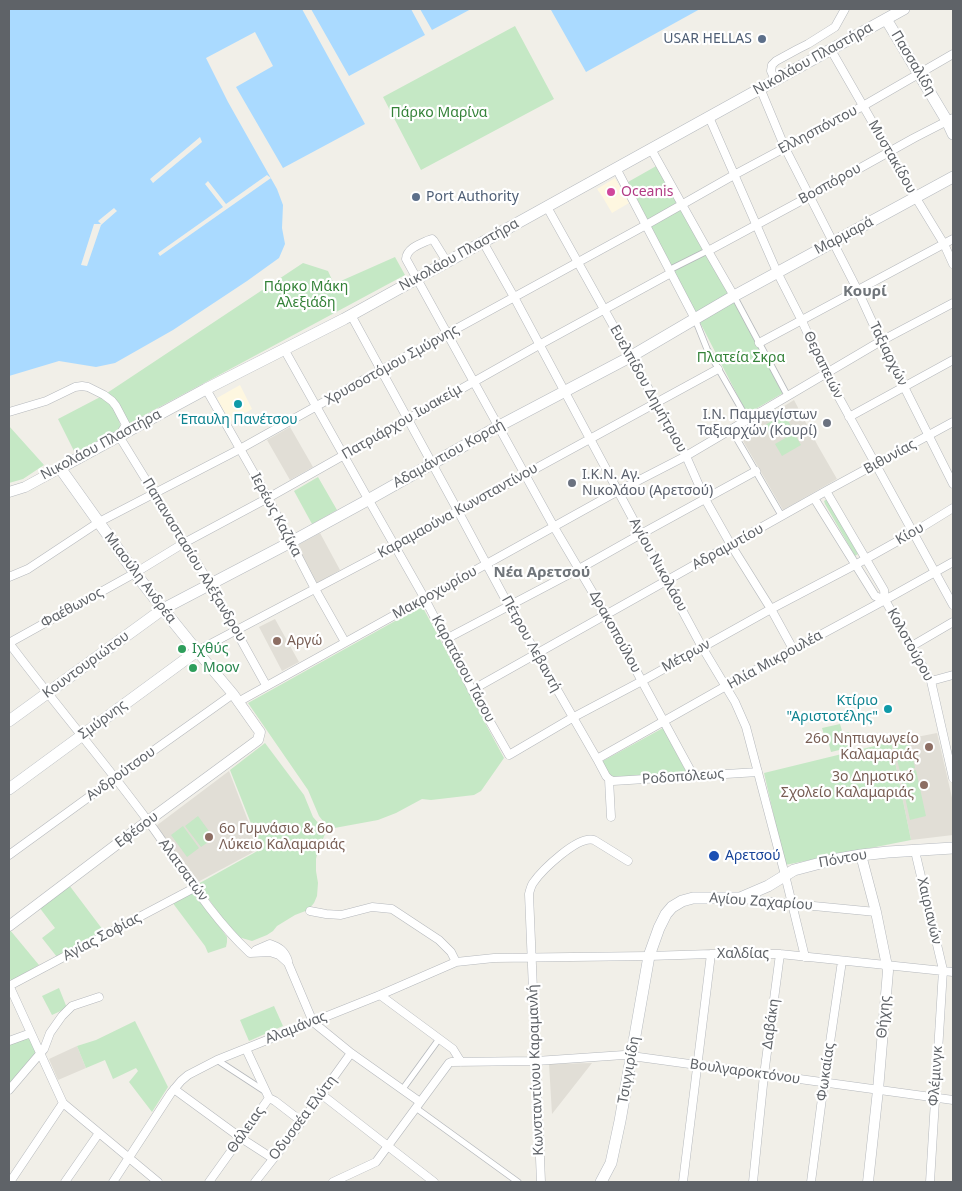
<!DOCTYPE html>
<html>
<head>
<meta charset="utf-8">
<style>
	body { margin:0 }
	#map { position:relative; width:962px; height:1191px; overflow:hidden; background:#f1efe8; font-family:"Noto Sans",sans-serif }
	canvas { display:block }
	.frame { position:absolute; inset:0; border:10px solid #5f6368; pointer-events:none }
</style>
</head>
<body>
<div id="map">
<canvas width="962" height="1191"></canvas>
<div class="frame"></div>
</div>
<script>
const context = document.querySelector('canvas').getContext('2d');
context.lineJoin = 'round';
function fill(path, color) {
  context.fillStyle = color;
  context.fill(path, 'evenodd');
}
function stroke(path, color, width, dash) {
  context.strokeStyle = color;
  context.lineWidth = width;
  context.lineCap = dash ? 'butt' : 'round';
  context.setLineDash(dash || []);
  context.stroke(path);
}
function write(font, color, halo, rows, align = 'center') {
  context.font = font + ' "Noto Sans",sans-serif';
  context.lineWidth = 4.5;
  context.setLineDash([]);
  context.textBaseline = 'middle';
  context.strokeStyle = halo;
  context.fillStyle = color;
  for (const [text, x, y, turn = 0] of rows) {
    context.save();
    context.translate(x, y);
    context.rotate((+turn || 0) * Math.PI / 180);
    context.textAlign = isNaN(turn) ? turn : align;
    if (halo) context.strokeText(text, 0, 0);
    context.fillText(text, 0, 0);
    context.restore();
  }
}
fill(new Path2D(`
	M615 178 629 203 612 213 602 196 597 189Z
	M240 385 252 409 230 422 217 398Z`), '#fef7e0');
fill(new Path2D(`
	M794 400 818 446 837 479 783 510 739 434Z
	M290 427 313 467 290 480 267 440Z
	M320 533 340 570 317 584 296 546Z
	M275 619 299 662 282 671 259 627Z
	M937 733 953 802V835L911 840 891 742Z
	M229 771 259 849 196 883 156 826Z
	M77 1046 86 1068 58 1080 49 1059Z
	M592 1063 552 1114 549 1064Z`), '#e1ded6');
fill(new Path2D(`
	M515 26 554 99 421 170 383 97Z
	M658 165 732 295 783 393 747 414 628 182Z
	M395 257 405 275 126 425 117 413 121 428 75 453 58 419 104 395 303 263 328 271 334 284Z
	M784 414 791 426 772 437 765 425Z
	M9 426 44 465 23 479 9 483Z
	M794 433 801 445 782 456 775 444Z
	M318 477 337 510 312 524 294 491Z
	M827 499 858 554 855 556 825 504 824 501Z
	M422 606 504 758 481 791 474 795 431 800 422 799 396 813 378 820 329 829 319 816 308 790 248 703Z
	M840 724 843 734 849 732 852 747 831 752 827 737 825 738 822 728Z
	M663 728 688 775 610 778 601 762Z
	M909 740 915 768 900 772 893 743Z
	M891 742 911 840 785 865 764 773Z
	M265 743 304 795 313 817 326 832 318 850 316 859V871L318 883 317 896 314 903 308 910 295 915 277 926 273 931 267 935 252 941 235 936 198 884 261 849 230 770Z
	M916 770 926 816 910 820 900 774Z
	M198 816 214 838 201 847 185 826Z
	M183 826 199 848 187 857 171 835Z
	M69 885 103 930 57 957 42 938 55 928 39 907Z
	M193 891 227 937V942L226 947 208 953 205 946 172 902Z
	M9 930H10L39 965 11 981 9 976Z
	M59 988 67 1008 52 1015 42 996Z
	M274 1006 283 1026 249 1041 240 1020Z
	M135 1021 168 1087 152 1112 129 1082 138 1071 136 1068 113 1079 105 1060 86 1068 77 1046 96 1040Z
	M30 1035 38 1053 9 1086V1044Z`), '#c5e8c5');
fill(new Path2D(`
	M9 9H302L365 124 283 168 236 87 273 66 255 32 206 58 228 102 277 189 283 205 282 228 285 244 279 258 247 281 173 330 115 363 96 367 59 361 9 376Z
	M311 9H411L425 35 349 76Z
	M420 9H471L432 30Z
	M554 9H700L586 72 551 10Z`), '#aadaff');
fill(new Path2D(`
	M200 137 202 142 153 183 150 179Z
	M267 175 271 178 160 256 158 253 223 207 205 184 208 181 226 204Z
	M114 208 117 211 101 225 87 266 81 265 94 224H101L98 221Z`), '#f1efe8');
const pedestrian = new Path2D(`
	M673 268 705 252
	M734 296 786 393
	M695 319 707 349 746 417
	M734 434 780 513
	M217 1060 266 1092
	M402 1090 439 1039
	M416 1108 518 1182`);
const minor = new Path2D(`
	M831 50 916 198 944 244 953 264
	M775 80 771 71 772 65 776 61 798 49 808 44 835 27 845 9
	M760 88 785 148 858 291 881 341 953 484
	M709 117 777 272 802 321 826 374 953 605
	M651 149 708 251 734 296
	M616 168 695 319
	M547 207 686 456 705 499 731 545 771 609 793 649
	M483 242 514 297 641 534 702 647 735 702 746 727 785 875 805 957
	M708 251 810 196 914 138 953 118
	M447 262 434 241 432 239 429 240C420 244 407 248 406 259L554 527 606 615 694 777
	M351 315 458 511 509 606 597 759 606 776 609 779 611 817
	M759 343 953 239
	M284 349 367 497 425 599 472 690 509 755 572 718 642 681 771 609 855 565 914 532 953 508
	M206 389 268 498 315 589 345 642
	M9 412 46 401 75 387 82 386 88 387 104 395 112 401 116 406 126 425 119 436 210 584 266 685
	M849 417 953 360
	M826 491 884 590 885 600 931 681 953 778
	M814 498 875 596 885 600
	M9 577 28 569 99 522 240 449 381 370 646 225 734 175 863 106 953 54
	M446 639 579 569 641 534 756 471
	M9 643 135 573 184 543 268 498 539 345 671 273
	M9 643C54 703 103 760 148 821 181 866 209 915 250 953L270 952 279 955 288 963 313 1022 351 1053 420 1102
	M912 646 953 622
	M197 651 396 546 458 511 718 369
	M931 681 953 675
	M472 690 826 491 953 422
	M238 702 618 491 686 456 881 341 953 303
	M597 759 726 686 885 600 953 562
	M609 779 613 781 758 772
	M915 851 943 970 930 1182
	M9 855 115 778 233 694
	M741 899 876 912
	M310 911 326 914 341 915 372 907 392 909 439 940 451 952 456 962
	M256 950 270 944C279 947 285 951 288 961
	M9 985 63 1103 158 1182
	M9 986 194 888
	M380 995 453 1049 461 1062
	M9 1041 31 1033
	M174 1089 241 1138 272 1158
	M9 1090 44 1049 50 1033 62 1016 72 1006 99 997
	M321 1094 434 1182
	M269 1098 275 1101 301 1121
	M10 1182 63 1103
	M65 1182 99 1133
	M113 1182 171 1093 181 1081 188 1075 217 1060 380 995 456 962 494 958 649 956 711 954H780L953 972
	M209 1182 269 1098 246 1049
	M255 1182 292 1135 351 1053
	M333 1182 376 1162 449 1063 451 1062 536 1061 624 1055 953 1100
	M541 1182 529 894C530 890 531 886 533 883 542 870 578 835 594 840L628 861
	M683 1182 711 954
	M753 1182 764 1075 780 954
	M811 1182 824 1083 842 961`);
const tertiary = new Path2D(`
	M9 492 25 487 60 468
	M861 855 876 912 888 971 878 1090 868 1182
	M9 926 137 829 258 740 260 732 257 728 233 694 197 651`);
const secondary = new Path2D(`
	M886 19 947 121 953 134
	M9 721 163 609 291 542 366 501 499 426 630 357 734 296 953 177
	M9 789 197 651 163 609 135 573 60 468 206 389 344 319 904 9
	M601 1182 611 1163 620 1121 649 956 659 928 666 914 672 907 682 901 693 898H740L768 886 794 870 832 860 861 855 888 852 953 848`);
stroke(pedestrian, '#b5b8bc', 7);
stroke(minor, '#b5b8bc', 9);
stroke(tertiary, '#b5b8bc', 11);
stroke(secondary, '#b6babf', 12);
stroke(pedestrian, '#fff', 5.5);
stroke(minor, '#fff', 8);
stroke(tertiary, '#fff', 10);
stroke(secondary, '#fff', 11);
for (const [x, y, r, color] of [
	[762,39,5,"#5c6f8a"],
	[611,192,5,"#d1479c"],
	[416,197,5,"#5c6f8a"],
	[238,404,5,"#0f9aa8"],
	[827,423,5,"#6b7280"],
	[572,483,5,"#6b7280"],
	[277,641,5,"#8d6e63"],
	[182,649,5,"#2e9e5b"],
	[193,668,5,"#2e9e5b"],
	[888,709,5,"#0f9aa8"],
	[929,747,5,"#8d6e63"],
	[924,785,5,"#8d6e63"],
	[209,837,5,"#8d6e63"],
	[714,856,6,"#1a4fb4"]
]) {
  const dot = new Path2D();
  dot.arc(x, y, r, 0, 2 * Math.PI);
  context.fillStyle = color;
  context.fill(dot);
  stroke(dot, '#fff', 2);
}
write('14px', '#4e5e75', '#fff', [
	["USAR HELLAS",752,39],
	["Port Authority",426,197,"left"]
], 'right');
write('14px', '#5f6368', '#fff', [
	["Νικολάου Πλαστήρα",813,59,-29],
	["Πασσαλίδη",913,63,59],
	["Ελλησπόντου",818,130,-28],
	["Μυστακίδου",892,157,60],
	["Βοσπόρου",830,184,-29],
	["Μαρμαρά",844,236,-28],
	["Νικολάου Πλαστήρα",459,255,-29],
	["Ταξιαρχών",888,354,64],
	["Χρυσοστόμου Σμύρνης",392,365,-29],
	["Θεραπειών",823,365,64],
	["Ευελπίδου Δημήτριου",648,389,61],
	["Πατριάρχου Ιωακείμ",402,422,-30],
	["Νικολάου Πλαστήρα",101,445,-28],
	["Αδαμάντιου Κοραή",449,454,-29],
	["Βιθυνίας",890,457,-29],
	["Καραμαούνα Κωνσταντίνου",458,511,-29],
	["Ιερέως Καζίκα",276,515,62],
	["Κίου",910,534,-30],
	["Αδραμυτίου",728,547,-29],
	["Παπαναστασίου Αλέξανδρου",194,560,59],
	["Αγίου Νικολάου",658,565,61],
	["Μιαούλη Ανδρέα",140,578,53],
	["Μακροχωρίου",435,593,-29],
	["Φαέθωνος",72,608,-29],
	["Δρακοπούλου",615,632,61],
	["Πέτρου Λεβαντή",531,644,61],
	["Κολοτούρου",910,645,61],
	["Μέτρων",686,656,-29],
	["Ηλία Μικρουλέα",775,660,-29],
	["Κουντουριώτου",86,665,-36],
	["Καρατάσου Τάσου",463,669,62],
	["Σμύρνης",103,720,-36],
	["Ανδρούτσου",121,774,-36],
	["Ροδοπόλεως",683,777,-4],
	["Εφέσου",137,830,-37],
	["Πόντου",843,859,-10],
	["Αλατσατών",183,870,54],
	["Αγίου Ζαχαρίου",761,902,4],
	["Χαιριανών",929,911,77],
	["Αγίας Σοφίας",102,937,-28],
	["Χαλδίας",743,954],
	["Θήχης",884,1017,-85],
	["Δαβάκη",771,1024,-82],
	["Αλαμάνας",296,1028,-22],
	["Κωνσταντίνου Καραμανλή",536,1070,-92],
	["Τσιγγιρίδη",629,1070,-80],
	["Βουλγαροκτόνου",745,1072,8],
	["Φωκαίας",826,1072,-82],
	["Φλέμινγκ",936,1076,-86],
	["Οδυσσέα Ελύτη",303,1118,-53],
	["Θάλειας",246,1130,-55]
]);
write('14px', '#348238', '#fff', [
	["Πάρκο Μαρίνα",439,113],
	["Πάρκο Μάκη",306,287],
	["Αλεξιάδη",306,303],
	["Πλατεία Σκρα",741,358]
]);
write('14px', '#b23c85', '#fff', [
	["Oceanis",621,192]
], 'left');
write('14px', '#5b616d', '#fff', [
	["Ι.Ν. Παμμεγίστων",817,415],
	["Ταξιαρχών (Κουρί)",817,431],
	["Ι.Κ.Ν. Αγ.",582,475,"left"],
	["Νικολάου (Αρετσού)",582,491,"left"]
], 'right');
write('14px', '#0d838f', '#fff', [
	["Έπαυλη Πανέτσου",238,420],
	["Κτίριο",878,701,"right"],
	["\"Αριστοτέλης\"",878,717,"right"]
]);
write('14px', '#785e54', '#fff', [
	["Αργώ",287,641],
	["26ο Νηπιαγωγείο",919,739,"right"],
	["Καλαμαριάς",919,755,"right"],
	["3ο Δημοτικό",914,777,"right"],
	["Σχολείο Καλαμαριάς",914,793,"right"],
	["6ο Γυμνάσιο & 6ο",219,829],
	["Λύκειο Καλαμαριάς",219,845]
], 'left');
write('14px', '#27864d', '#fff', [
	["Ιχθύς",192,649],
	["Moov",203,668]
], 'left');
write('14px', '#164399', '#fff', [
	["Αρετσού",725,856]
], 'left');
write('bold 15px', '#70757a', '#fff', [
	["Κουρί",865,292],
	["Νέα Αρετσού",542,573]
]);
</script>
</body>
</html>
